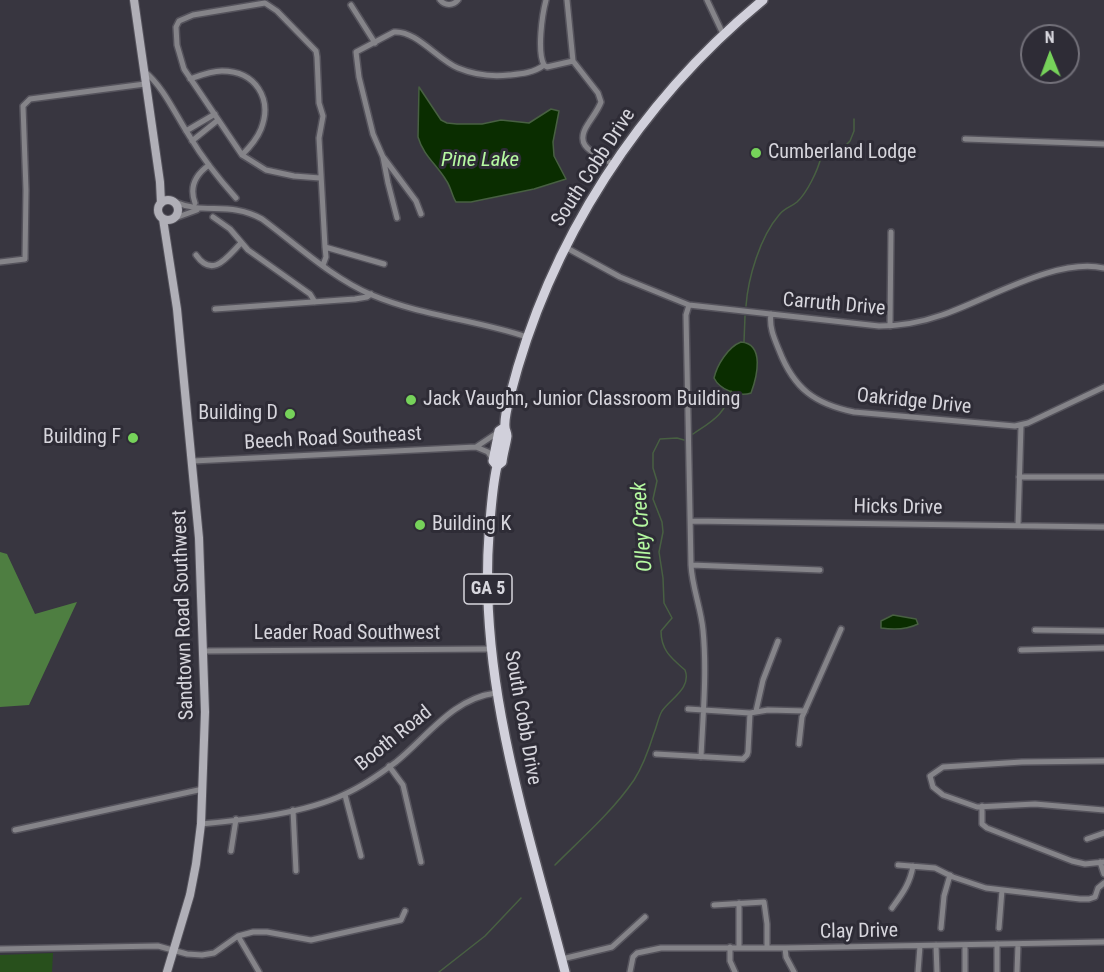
<!DOCTYPE html>
<html>
<head>
<meta charset="utf-8">
<style>
	body { margin:0 }
	#map { position:relative; width:1104px; height:972px; overflow:hidden; background:#383640; font-family:"Roboto Condensed",sans-serif }
	canvas { display:block }
	.north { position:absolute; left:1020px; top:24px; width:60px; height:60px; box-sizing:border-box; background:#2e2c36; border:2px solid #727079; border-radius:50%; rotate:359deg; font-size:16px; font-weight:700; line-height:24px; text-align:center; color:#d7d6dd }
	.north::after { content:''; display:block; margin:auto; width:21px; height:27px; background:#76d25a; clip-path:polygon(50% 0,100% 100%,50% 72%,0 100%) }
</style>
</head>
<body>
<div id="map">
<canvas width="1104" height="972"></canvas>
<div class="north">N</div>
</div>
<script>
const context = document.querySelector('canvas').getContext('2d');
context.lineJoin = 'round';
function fill(path, color) {
  context.fillStyle = color;
  context.fill(path, 'evenodd');
}
function stroke(path, color, width, dash) {
  context.strokeStyle = color;
  context.lineWidth = width;
  context.lineCap = dash ? 'butt' : 'round';
  context.setLineDash(dash || []);
  context.stroke(path);
}
function write(font, color, halo, rows, align = 'center') {
  context.font = font + ' "Roboto Condensed",sans-serif';
  context.lineWidth = 6;
  context.setLineDash([]);
  context.textBaseline = 'middle';
  context.strokeStyle = halo;
  context.fillStyle = color;
  for (const [text, x, y, turn = 0] of rows) {
    context.save();
    context.translate(x, y);
    context.rotate((+turn || 0) * Math.PI / 180);
    context.textAlign = isNaN(turn) ? turn : align;
    if (halo) context.strokeText(text, 0, 0);
    context.fillText(text, 0, 0);
    context.restore();
  }
}
fill(new Path2D(`
	M53 953 52 972H0V955Z`), '#28501c');
fill(new Path2D(`
	M0 552 7 554 35 614 77 602 29 705 0 707Z`), '#4e7e41');
const water = new Path2D(`
	M419 87 441 120 447 123 457 124H482L501 120 529 123 551 109 559 111 553 142 554 156 566 179 534 189 471 202H456C452 196 451 187 446 180 437 165 423 155 418 137Z
	M741 342C765 344 757 377 751 393 739 397 720 390 714 378 717 365 728 347 741 342Z
	M893 615 916 619 918 624C906 630 894 630 881 628V621Z`);
fill(water, '#0a2d00');
stroke(water, '#486042', 1.5);
stroke(new Path2D(`
	M746 306C748 278 760 237 779 215 784 208 791 207 797 202 807 193 818 170 821 157L829 151 844 147 850 141 854 131V119
	M744 342 745 316
	M693 434C712 421 725 415 731 391
	M555 865C582 838 612 812 634 780 643 766 649 749 654 733 657 726 658 718 662 711 670 699 692 688 685 670 671 658 661 650 661 631L672 618 664 603 663 578 659 552 663 532 662 522 653 499 657 481 653 468V453L660 439 677 438 684 440
	M439 972 485 936 521 898`), '#486042', 1.5);
const street = new Path2D(`
	M440 0C445 6 453 6 458 0
	M567 0 573 61 598 93 601 102C598 110 593 116 588 124 572 148 596 153 614 165
	M707 0 724 36
	M351 5 375 43
	M544 65C537 52 542 15 546 0
	M144 71C164 87 176 116 190 137 203 159 219 179 236 198
	M190 79C201 75 211 71 222 71 255 71 273 98 261 129 257 139 250 147 242 155
	M186 131 215 114
	M965 139 1104 144
	M192 141 218 120
	M384 158 416 201 421 214
	M320 178 294 176 266 170 242 155 184 69 177 45 176 27 179 21 193 15 265 3 277 11 316 51 317 57 319 103 323 116 319 138 325 247
	M175 202C204 215 230 201 262 219 297 245 332 278 372 295 422 316 477 320 527 337
	M195 203C189 187 195 175 209 165
	M213 217 230 229 248 250 310 294 315 302
	M175 218 197 210
	M397 218 388 183 383 157 373 134 359 77 356 52 394 32C416 30 438 60 458 68 475 75 491 77 509 75 520 74 534 73 544 65L547 67 573 61
	M565 247 620 277 689 305 879 326C900 326 922 322 942 315 987 300 1056 257 1104 268
	M196 255C213 279 227 257 241 243
	M0 262 25 259 26 190 23 106 30 99 145 84
	M323 265 326 257 325 247 384 264
	M689 305 686 315 691 565C692 587 701 608 703 630 707 671 703 715 701 757
	M215 309 355 299 367 297 371 294
	M771 314C769 327 774 338 779 350 794 389 815 404 854 412L1015 426 1028 423 1104 387
	M890 326 891 232
	M476 447 497 433
	M193 461 476 447 488 452 492 458
	M1019 477H1104
	M691 521 1104 527
	M1018 525 1021 426
	M691 565 820 570
	M1035 630 1104 631
	M1021 650 1104 648
	M204 651 491 649
	M688 709 750 713 768 710 805 711
	M756 711 763 680 778 641
	M799 744 802 717 841 629
	M656 754 743 759 747 755 748 752 750 713
	M1104 761 1022 762 943 767 930 776 933 787 943 795 977 807 1035 804 1104 810
	M389 766 403 785 421 862
	M345 795 361 856
	M982 806V824L987 828 1072 861 1085 864 1104 862
	M293 810 296 871
	M201 824C245 820 306 813 345 794 363 786 380 774 396 762 427 737 453 698 496 693
	M15 830 203 789
	M1087 839 1104 833
	M231 851 236 819
	M1100 862 1104 874
	M898 865 935 868 953 877 986 888 1080 899H1089L1095 897 1098 888 1104 883
	M739 903V947
	M714 905 764 902 767 924V947
	M892 908C902 894 910 884 913 866
	M941 928 944 896 950 875
	M999 928 1002 890
	M238 936 259 972
	M936 945 937 972
	M730 947V961L735 972
	M785 948 786 957 794 972
	M0 949 158 946 187 954 202 955 214 953 238 936 253 932H267L311 940 401 920 405 911
	M562 959 612 947 645 917
	M630 972 633 957 637 953 661 948H785L1104 942
	M918 972 920 946
	M965 972V945
	M997 972V944
	M1017 972 1018 944`);
const secondary = new Path2D(`
	M134 0 160 182 161 203
	M158 210a10 10 0 1 1 20 0a10 10 0 1 1-20 0Z
	M163 219 177 309 199 538 205 712 201 824 196 864 190 895 167 972`);
const primary = new Path2D(`
	M497 466 493 461 499 431 505 427
	M565 972C528 828 478 684 489 534 491 511 492 488 497 466L502 462C503 453 506 444 507 436 507 433 505 430 505 427 504 418 508 404 510 396 549 241 640 101 763 0`);
stroke(street, '#55535c', 8);
stroke(secondary, '#55535c', 10);
stroke(primary, '#55535c', 12);
stroke(street, '#858489', 5);
stroke(secondary, '#b0afb7', 8);
stroke(primary, '#d1d0db', 9);
for (const [x, y, r, color] of [
	[756,153,6,"#76d25a"],
	[411,400,6,"#76d25a"],
	[290,414,6,"#76d25a"],
	[133,438,6,"#76d25a"],
	[420,525,6,"#76d25a"]
]) {
  const dot = new Path2D();
  dot.arc(x, y, r, 0, 2 * Math.PI);
  context.fillStyle = color;
  context.fill(dot);
  stroke(dot, '#2e2c36', 2);
}
for (const [x, y, w] of [
	[488,589,48]
]) {
  const box = new Path2D();
  box.roundRect(x - w / 2, y - 15, w, 30, 4.5);
  context.fillStyle = '#2e2c36';
  context.fill(box);
  stroke(box, '#d7d6dd', 1.5);
}
write('bold 18px', '#d7d6dd', null, [
	["GA 5",488,589]
]);
write('20px', '#d7d6dd', '#2e2c36', [
	["Cumberland Lodge",768,153],
	["Jack Vaughn, Junior Classroom Building",423,400],
	["Building D",278,414,"right"],
	["Building F",121,438,"right"],
	["Building K",432,525]
], 'left');
write('20px', '#d7d6dd', '#2e2c36', [
	["South Cobb Drive",594,168,-57],
	["Carruth Drive",834,305,5],
	["Oakridge Drive",914,402,6],
	["Beech Road Southeast",333,439,-3],
	["Hicks Drive",898,508,1],
	["Sandtown Road Southwest",184,615,-92],
	["Leader Road Southwest",347,634],
	["South Cobb Drive",522,718,80],
	["Booth Road",394,739,-39],
	["Clay Drive",859,932,-1]
]);
write('italic 21px', '#b5f9a1', '#2e2c36', [
	["Pine Lake",480,161],
	["Olley Creek",643,527,-94]
]);
</script>
</body>
</html>
